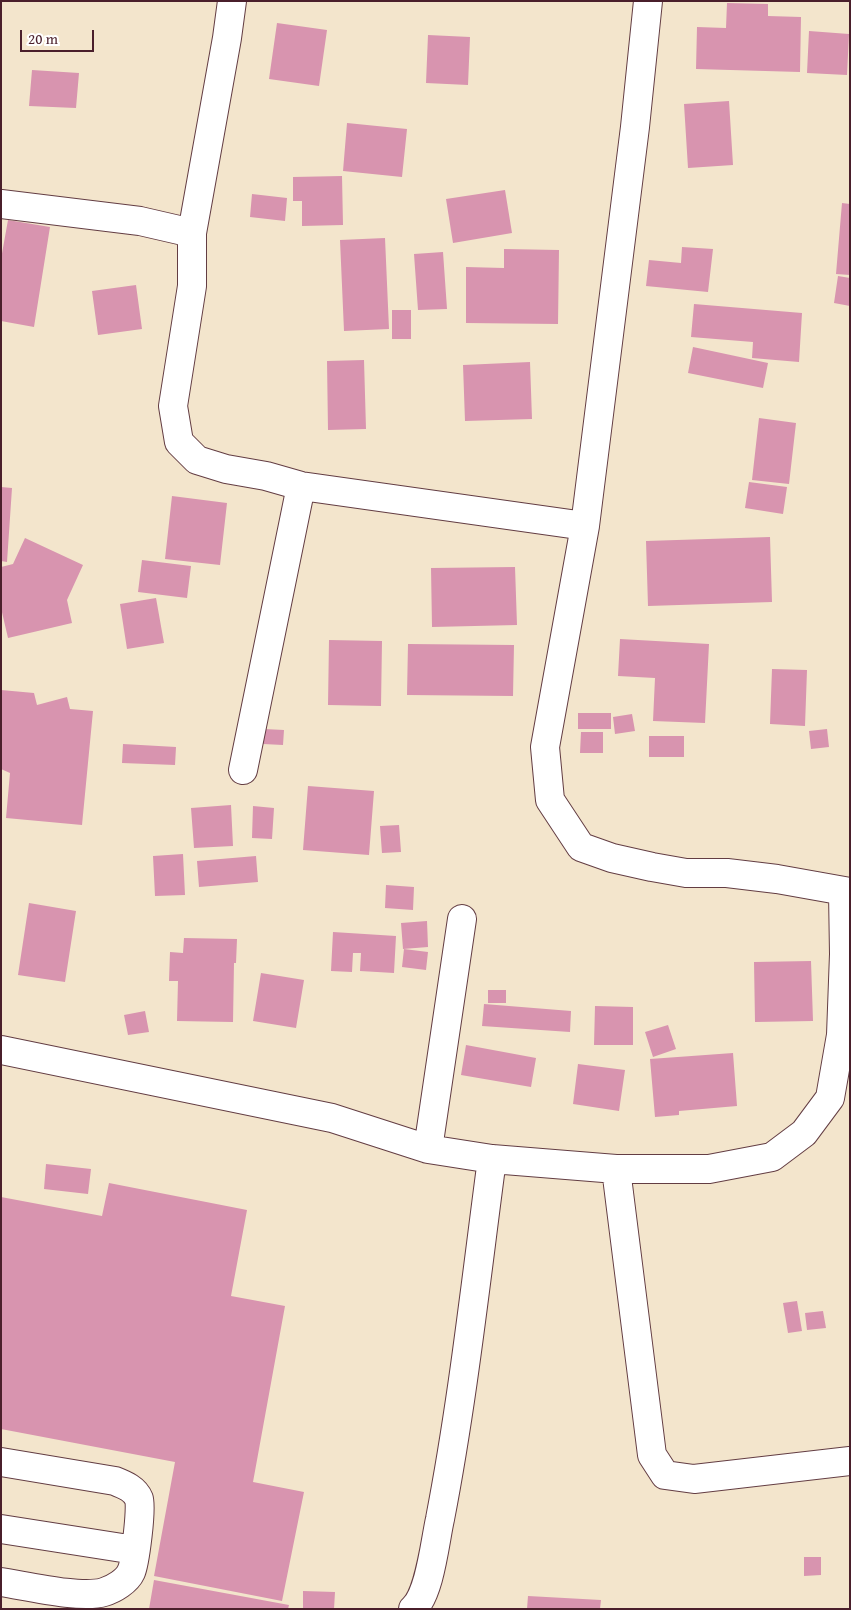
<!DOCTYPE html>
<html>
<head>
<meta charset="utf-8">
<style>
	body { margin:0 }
	#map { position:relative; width:851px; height:1610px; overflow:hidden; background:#f3e5cc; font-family:"Gentium Book Plus",serif }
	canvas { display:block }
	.frame { position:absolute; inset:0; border:2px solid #4a1f2b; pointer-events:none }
	.scale { position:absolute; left:20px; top:30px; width:74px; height:22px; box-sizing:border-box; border:2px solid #4a1f2b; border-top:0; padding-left:6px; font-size:15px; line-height:18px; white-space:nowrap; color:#4a1f2b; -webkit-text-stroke:4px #fff; paint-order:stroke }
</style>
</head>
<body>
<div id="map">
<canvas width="851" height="1610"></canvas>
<div class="frame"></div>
<div class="scale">20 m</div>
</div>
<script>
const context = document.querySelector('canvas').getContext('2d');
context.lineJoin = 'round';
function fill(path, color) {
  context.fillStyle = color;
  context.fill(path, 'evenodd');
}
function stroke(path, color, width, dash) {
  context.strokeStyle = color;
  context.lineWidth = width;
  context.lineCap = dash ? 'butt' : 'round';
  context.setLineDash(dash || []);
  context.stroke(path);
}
fill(new Path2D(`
	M727 3 768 4V16L801 17 800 72 696 69 697 27 726 28Z
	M277 23 327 30 319 86 269 79Z
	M809 31 849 34 847 75 807 73Z
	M428 35 470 37 468 85 426 83Z
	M32 70 79 73 76 108 29 106Z
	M729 101 733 165 688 168 684 104Z
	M347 123 407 129 402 177 343 171Z
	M342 176 343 225 302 226V201H293V177Z
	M505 190 512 233 453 243 446 199Z
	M252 194 287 198 285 221 250 217Z
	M842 203 850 204V275L836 274Z
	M8 220 50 227 34 327 1 321V259Z
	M385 238 389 329 344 331 340 240Z
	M682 247 713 249 708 292 646 286 649 260 681 263Z
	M504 249 559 250 558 324 466 323V267L504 268Z
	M443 252 447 309 418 310 414 254Z
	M838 276 850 278V306L834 303Z
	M136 285 142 329 98 335 92 291Z
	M694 304 802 313 799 362 752 358 753 342 691 337Z
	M392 310H411V339H392Z
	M693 347 768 363 763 388 688 373Z
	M364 360 366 429 328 430 327 361Z
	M530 362 532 419 465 421 463 365Z
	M759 418 796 423 789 484 752 480Z
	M749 482 787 487 783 514 745 508Z
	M1 487 12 488 7 562 1 561Z
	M172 496 227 503 220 565 165 559Z
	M770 537 772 602 648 606 646 541Z
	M25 538 83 565 67 600 72 623 8 638 1 608V567L13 564Z
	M142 560 191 566 187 598 138 592Z
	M515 567 517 625 432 627 431 568Z
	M156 598 164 643 127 649 120 604Z
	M620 639 709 644 705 723 653 721 655 678 618 676Z
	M329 640 382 641 381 706 328 705Z
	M408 644 514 645 513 696 407 695Z
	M772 669 807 670 805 726 770 724Z
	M1 690 34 693 37 705 67 697 70 709 93 711 82 825 6 818 10 773 1 769Z
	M578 713H611V729H578Z
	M632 714 635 731 615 734 613 717Z
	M264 729 284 730 283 745 263 744Z
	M827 729 829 747 811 749 809 731Z
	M581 732H603V753H580Z
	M649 736H684V757H649Z
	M123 744 176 747 175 765 122 763Z
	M308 786 374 791 369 855 303 850Z
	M231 805 233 846 194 848 191 808Z
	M253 806 274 808 272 839 252 838Z
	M399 825 401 852 382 853 380 826Z
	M183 854 185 895 155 896 153 856Z
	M256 856 258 882 199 887 197 861Z
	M386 885 414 887 413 910 385 908Z
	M29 903 76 911 65 982 18 975Z
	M427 921 428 947 403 949 401 923Z
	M333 932 396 936 394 973 360 971 361 953H353L352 972 331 971Z
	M184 938 237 939 236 963H234L233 1022 177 1021 178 981H169L170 952 183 953Z
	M404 949 428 952 426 970 402 967Z
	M811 961 813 1021 755 1022 754 962Z
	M261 973 304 980 296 1028 253 1021Z
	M488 990H506V1003H488Z
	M484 1004 571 1011 570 1032 482 1026Z
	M595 1006 633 1007V1045H594Z
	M145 1011 149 1032 128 1035 124 1015Z
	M668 1025 676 1049 653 1057 645 1032Z
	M466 1045 536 1058 531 1087 461 1075Z
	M733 1053 737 1106 679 1111V1115L655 1117 650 1059Z
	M578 1064 625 1070 619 1111 573 1104Z
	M46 1164 91 1169 88 1194 44 1189Z
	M109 1183 247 1210 231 1296 285 1306 253 1482 304 1492 282 1601 154 1576 175 1462 1 1429V1197L102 1216Z
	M797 1301 802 1331 788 1333 783 1303Z
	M823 1311 826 1328 807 1330 805 1313Z
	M804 1557H821V1575L804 1576Z
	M154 1580 289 1605 288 1609H149Z
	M303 1591 335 1592 334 1609H303Z
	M528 1596 601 1600 600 1609H527Z`), '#d894af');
const minor = new Path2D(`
	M648 1 635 127 585 526 545 747 550 800 581 847 612 858 652 867 686 873H727L777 879 850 892
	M1 204 140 221 192 233V286L173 406 179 442 197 460 226 469 266 476 301 486 585 526
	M192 233 227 38 232 1
	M243 770 301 486
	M1 1050 332 1118 428 1149 492 1159 616 1169H709L772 1157 804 1133 830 1098 841 1035 844 954 843 892
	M428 1149 462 919
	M616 1169 652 1455 665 1475 694 1479 850 1461
	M1 1462 115 1481C125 1485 135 1489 139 1499 142 1507 135 1564 131 1572 127 1581 114 1589 104 1592 81 1599 27 1586 1 1582
	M1 1529 135 1550
	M413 1609C430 1594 435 1541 440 1519 463 1400 476 1279 492 1159`);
stroke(minor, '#633d43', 30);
stroke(minor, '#fff', 28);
</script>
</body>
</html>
